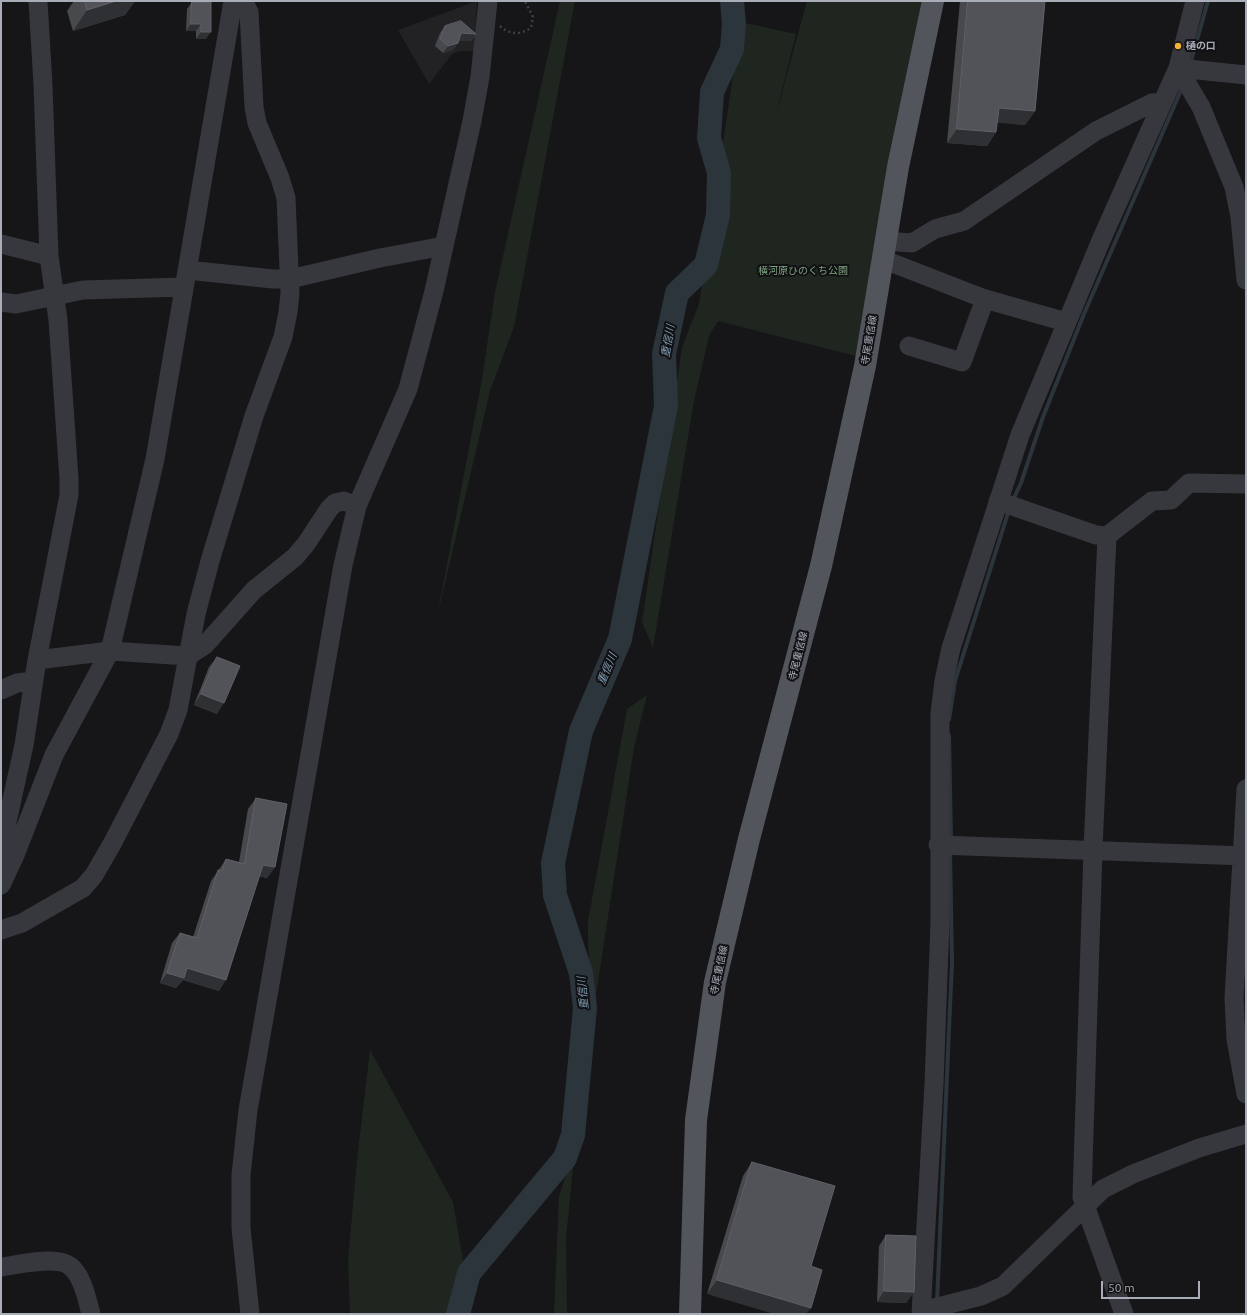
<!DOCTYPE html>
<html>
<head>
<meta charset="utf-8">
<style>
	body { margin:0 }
	#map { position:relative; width:1247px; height:1315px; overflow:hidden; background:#161618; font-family:Ubuntu,sans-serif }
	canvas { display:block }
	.frame { position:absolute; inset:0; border:2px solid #a8adb8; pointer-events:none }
	.scale { position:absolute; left:1101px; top:1281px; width:99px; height:18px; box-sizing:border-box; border:2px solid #a8adb8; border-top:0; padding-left:5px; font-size:12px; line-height:14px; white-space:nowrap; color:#a8adb8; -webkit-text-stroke:3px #111113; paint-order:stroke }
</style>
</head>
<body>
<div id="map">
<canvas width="1247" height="1315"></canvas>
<div class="frame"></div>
<div class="scale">50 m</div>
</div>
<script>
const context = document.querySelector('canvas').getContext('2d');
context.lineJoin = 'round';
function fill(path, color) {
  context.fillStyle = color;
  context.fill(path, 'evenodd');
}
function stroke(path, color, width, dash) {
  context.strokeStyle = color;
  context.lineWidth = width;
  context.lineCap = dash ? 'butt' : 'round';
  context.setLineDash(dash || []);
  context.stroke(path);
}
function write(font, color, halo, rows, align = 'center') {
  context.font = font + ' Ubuntu,"Noto Sans JP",sans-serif';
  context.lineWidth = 4;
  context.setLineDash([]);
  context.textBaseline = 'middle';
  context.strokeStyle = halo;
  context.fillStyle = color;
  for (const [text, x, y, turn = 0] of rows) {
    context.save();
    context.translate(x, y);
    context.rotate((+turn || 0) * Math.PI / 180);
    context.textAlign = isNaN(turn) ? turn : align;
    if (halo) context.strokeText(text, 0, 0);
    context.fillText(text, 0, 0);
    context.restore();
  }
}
fill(new Path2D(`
	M477 1 474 51H460L452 54 429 84 398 30Z`), '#222225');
fill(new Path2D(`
	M560 1H575L514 327 490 391 437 617 482 379 495 292Z
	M807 1H926L856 356 718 321 709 336 694 401 653 648 642 622 682 347 699 304 741 22 796 34 774 122Z
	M647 695 634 748 593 1014 588 941V921L627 709Z
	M370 1050 453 1202 465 1272 452 1314H350L348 1261 357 1160Z
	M575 1148 566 1238 567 1314H554L559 1196Z`), '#1e261f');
stroke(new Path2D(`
	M1190 65 1208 1
	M1012 502 1021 483 1043 417 1084 314 1182 88
	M949 720 955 681 1009 510
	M949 735 951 840
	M937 1302 952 962 950 851`), '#2c353c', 4);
stroke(new Path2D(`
	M458 1314 469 1273 565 1158 573 1135 585 1008 581 973 555 895 553 863 581 731 620 639 666 406 664 354 677 293 706 265 718 215 719 173 709 138 712 92 732 49 734 24 732 1`), '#2c353c', 24);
stroke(new Path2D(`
	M500 26C510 35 520 35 531 28L533 17 525 1`), '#3d3f44', 2.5, [2, 3]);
stroke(new Path2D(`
	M1178 68 1201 107 1234 187 1240 217 1246 280
	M1178 68 1246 75
	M885 241 912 243 935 229 964 221 1096 131 1152 103 1163 102
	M1 244 49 256
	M882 259 985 299 1066 322
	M187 270 273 279H290L380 258 444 246
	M1 302 16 304 83 290 184 287
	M909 346 962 362 985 299
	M998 501 1096 535 1107 536
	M37 660 110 651 188 656 205 645 254 590 295 557 306 544 329 509 335 503 344 501 357 506
	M1 690 17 683 33 681
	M1246 789 1234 998 1236 1039 1246 1094
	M938 845 1246 856
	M3 870 7 822 24 745 37 660 69 495V479L58 320 49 256 43 85 38 1
	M1 885 15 855 54 755 110 651 155 459 233 1
	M1 930 22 923 83 888 94 875 112 844 169 734 178 710 196 614 210 561 254 416 283 337 288 312 290 293 286 198 280 178 257 123 254 107 249 12 243 1
	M1 1267C18 1265 56 1255 70 1266 83 1276 87 1300 91 1314
	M922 1311 981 1296 1003 1286 1103 1189 1133 1174 1199 1148 1246 1134
	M250 1314 241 1228V1175L248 1110 343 565 357 506 408 389 434 291 472 121 480 77 488 1
	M921 1314 934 1084 940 922V713L944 681 951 648 1020 435 1102 238 1178 68 1195 1
	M1124 1314 1082 1197 1093 849 1107 536 1152 501 1171 500 1189 483 1246 484`), '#37383d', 19);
stroke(new Path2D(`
	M690 1314 696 1120 715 982 749 839 821 566 865 366 898 167 933 1`), '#53555c', 22);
fill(new Path2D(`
	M74 1H135L125 15 73 31 67 11Z
	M960 1H1045L1035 111 1025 125 997 122 996 132 987 146 947 143Z
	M192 2H211L206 39H196V31H186L187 9Z
	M445 26 476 34 471 41H459L453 50 443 53 435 46 440 33Z
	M217 657V714L194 705 209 667Z
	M256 798 275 867 267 878 259 876 219 991 183 980 176 988 160 983 172 943 180 933 193 937 211 881 226 859 239 862 248 809Z
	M752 1162 811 1266 707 1294 743 1176Z
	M886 1235 914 1292 906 1303 877 1302 879 1246Z`), '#47494d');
fill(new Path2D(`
	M116 1H135L125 15 73 31 87 10Z
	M191 24H201L196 31H186Z
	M201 32H211L206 39H196Z
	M461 33 476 34 471 41H456Z
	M458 43 453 50 443 53 448 46Z
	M999 108 1035 111 1025 125 989 122Z
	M957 129 996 132 987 146 947 143Z
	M201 694 224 703 217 714 194 705Z
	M263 865 275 867 267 878 256 875Z
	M187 968 226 980 219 991 183 980 176 988 160 983 167 973Z
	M717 1280 811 1308 806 1314H774L707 1294Z
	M884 1291 914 1292 906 1303 877 1302Z`), '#2f3033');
const building = new Path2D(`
	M85 1H116L87 10Z
	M968 1H1045L1035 111 999 108 996 132 957 129Z
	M192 2H211V32H201V24H191Z
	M461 21 476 34 461 33 458 43 448 46 440 39 445 26Z
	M217 657 240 666 224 703 201 694Z
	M256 798 287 804 275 867 263 865 226 980 187 968 184 978 167 973 180 933 197 938 218 870 222 871 226 859 244 864Z
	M752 1162 835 1186 811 1266 822 1270 811 1308 717 1280Z
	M886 1235 916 1236 914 1292 884 1291Z`);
fill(building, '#525359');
stroke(building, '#5f6168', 1);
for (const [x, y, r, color] of [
	[1178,46,4,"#f2b134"]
]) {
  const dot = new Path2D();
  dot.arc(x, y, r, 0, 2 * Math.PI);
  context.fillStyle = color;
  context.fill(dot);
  stroke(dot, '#111113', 1.5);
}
write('bold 10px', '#a8adb8', '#111113', [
	["樋の口",1186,46]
], 'left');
write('10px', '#7fa381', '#111113', [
	["横河原ひのくち公園",803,271]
]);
write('10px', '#a8adb8', '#111113', [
	["寺尾重信線",869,340,-80],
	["寺尾重信線",798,656,-76],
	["寺尾重信線",719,970,-78]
]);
write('italic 11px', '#7f9bb3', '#111113', [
	["重信川",668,341,-80],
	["重信川",607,669,-67],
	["重信川",583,993,-96]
]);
</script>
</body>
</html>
